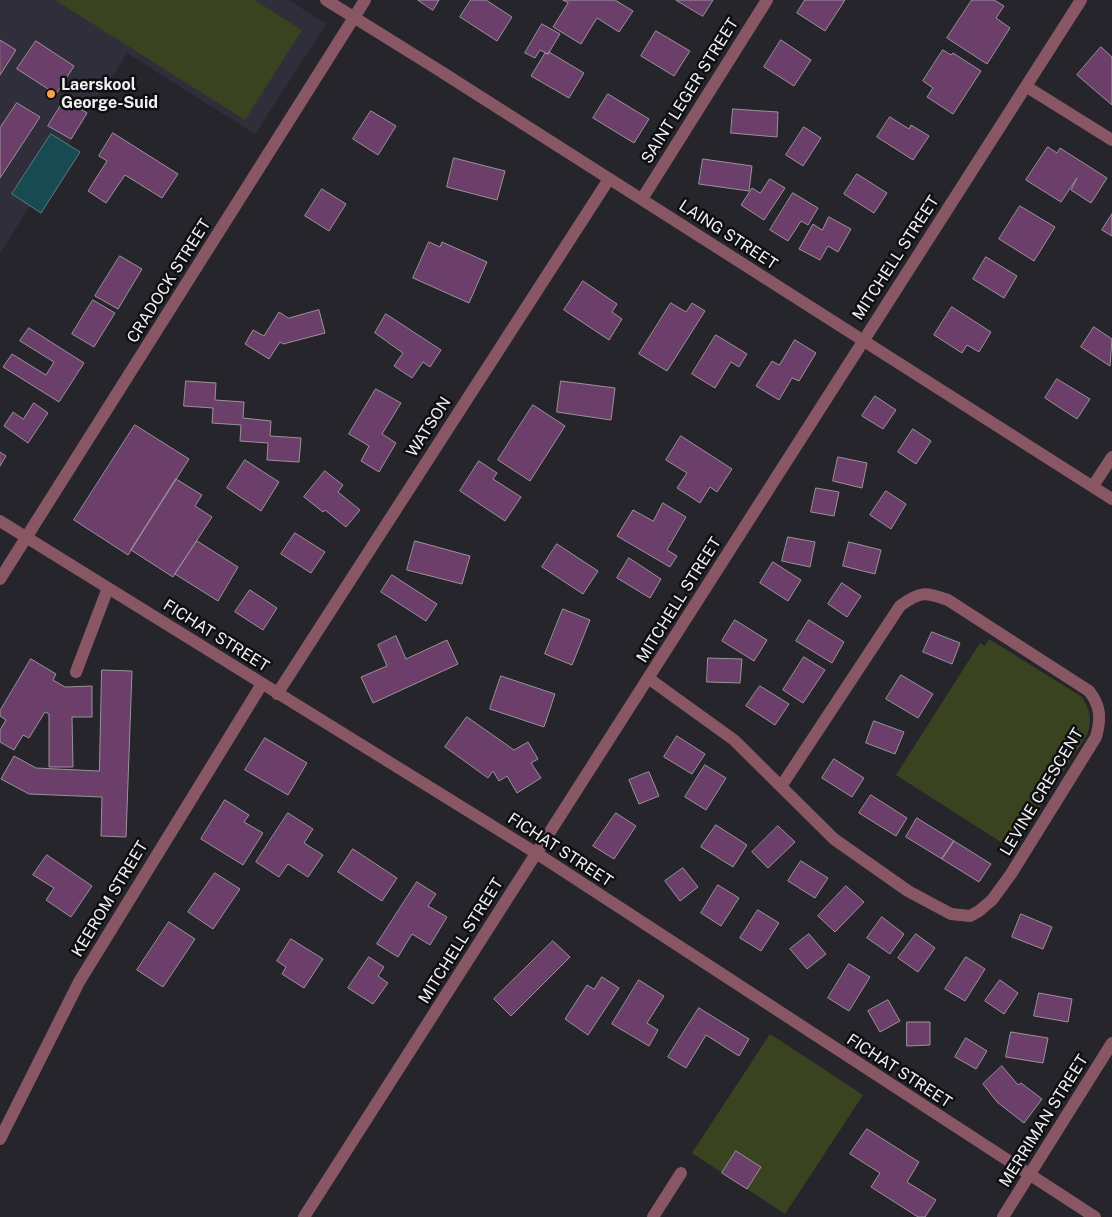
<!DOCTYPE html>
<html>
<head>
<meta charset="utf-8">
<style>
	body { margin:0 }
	canvas { display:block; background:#26252b }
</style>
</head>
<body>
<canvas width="1112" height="1217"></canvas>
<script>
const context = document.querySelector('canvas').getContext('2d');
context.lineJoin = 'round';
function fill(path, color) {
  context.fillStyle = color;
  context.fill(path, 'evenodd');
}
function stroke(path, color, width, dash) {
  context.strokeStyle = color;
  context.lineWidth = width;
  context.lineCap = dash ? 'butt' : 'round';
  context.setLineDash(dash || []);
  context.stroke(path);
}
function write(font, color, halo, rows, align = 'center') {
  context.font = font + ' "Public Sans",sans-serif';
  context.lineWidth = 5;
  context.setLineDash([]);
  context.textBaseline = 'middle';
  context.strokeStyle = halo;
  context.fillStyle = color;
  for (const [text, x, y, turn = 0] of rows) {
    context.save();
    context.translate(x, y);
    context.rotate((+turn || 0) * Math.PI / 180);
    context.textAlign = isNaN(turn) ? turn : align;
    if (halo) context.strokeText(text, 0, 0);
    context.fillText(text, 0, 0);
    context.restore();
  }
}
fill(new Path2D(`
	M0 0H289L326 24 255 134 127 53 0 253Z`), '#302e3a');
fill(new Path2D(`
	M55 0H254L302 30 245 120Z
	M989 639 1082 697C1090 711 1093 719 1087 735L1012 849 896 775 980 643 985 646Z
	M770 1034 863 1095 785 1214 692 1153Z`), '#3a431f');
const water = new Path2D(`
	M51 134 80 152 41 213 12 194Z`);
fill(water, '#184b51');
stroke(water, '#597d82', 1);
const building = new Path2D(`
	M418 0H439L433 10Z
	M471 0H486L512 17 497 41 460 17Z
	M563 0H615L633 11 619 32 597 18 581 44 553 27 568 3Z
	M676 0H713L703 16Z
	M805 0H845L825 31 797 13Z
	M972 0H994L1004 6 996 18 1010 28 987 64 947 38Z
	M542 24 560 34 548 54 540 50 535 58 525 53Z
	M656 31 690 51 674 76 641 56Z
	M0 40 16 50 0 75Z
	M781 40 811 60 794 86 764 67Z
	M36 41 74 66 56 94 17 69Z
	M1101 47 1112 57V105L1077 75Z
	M943 50 951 55 953 53 981 71 953 114 927 97 933 88 923 81Z
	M549 52 584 73 569 98 531 76 545 53 548 54Z
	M608 94 649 119 634 143 593 118Z
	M65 99 87 113 71 139 48 126Z
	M17 103 40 117 0 178V128Z
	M733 109 778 112 777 137 731 133Z
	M371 111 396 126 378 155 353 139Z
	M890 117 909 129 911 125 929 136 913 160 877 137Z
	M804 127 821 138 803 166 786 155Z
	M113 133 178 174 162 198 125 175 106 203 88 191 107 161 99 156Z
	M1048 147 1057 153 1060 148 1107 178 1091 203 1071 190 1077 178 1061 202 1026 180Z
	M454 158 505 171 497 200 447 187Z
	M703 159 752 166 749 191 699 184Z
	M857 174 887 193 874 213 844 194Z
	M770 179 785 188 764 220 741 205 752 188 760 193Z
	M322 189 346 204 329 231 305 216Z
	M793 193 818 208 808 225 801 221 788 241 770 230Z
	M1020 206 1055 227 1034 261 999 239Z
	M1112 214V236L1102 230Z
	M829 217 851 229 838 252 828 246 820 260 799 249 813 224 822 230Z
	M429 242 440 247 442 242 487 262 469 303 413 278Z
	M120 256 142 269 118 309 95 296Z
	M986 257 1017 276 1004 298 973 279Z
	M583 281 617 304 612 312 622 319 609 340 564 310Z
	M93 300 115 313 94 347 72 334Z
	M671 303 686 312 692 303 705 311 667 371 639 354Z
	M952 307 991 332 979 352 967 345 962 353 934 335Z
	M319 310 325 333 283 344 280 342 269 359 245 344 253 330 264 336 279 312 288 318Z
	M386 314 441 350 430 367 423 362 412 378 394 366 403 353 375 333Z
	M1094 327 1112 339 1110 366 1081 347Z
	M29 328 84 363 59 402 3 367 12 354 46 375 54 362 20 341Z
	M716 335 747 354 739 367 731 362 715 388 692 374Z
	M795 340 816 353 799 381 792 378 779 400 756 386 772 361 779 365Z
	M1057 379 1090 399 1077 419 1045 398Z
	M186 381 216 383 215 400 244 402 243 418 271 421 270 436 301 438 299 462 267 460 268 443 240 441 241 425 212 423 213 408 184 406Z
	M561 381 615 388 611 420 557 412Z
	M376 389 401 403 382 434 396 443 379 472 361 461 369 446 349 434Z
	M875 396 896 410 883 429 862 416Z
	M34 403 48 413 28 443 4 426 13 412 23 419Z
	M533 405 565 426 530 481 498 460Z
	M135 425 189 459 128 555 74 520Z
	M913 429 931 441 916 464 898 452Z
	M681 436 732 469 717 492 710 487 700 503 677 488 687 473 666 460Z
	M0 452 6 456 0 466Z
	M838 457 867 463 862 488 833 481Z
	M245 460 279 482 261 511 227 488Z
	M479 461 497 473 493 479 521 497 505 521 460 491Z
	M325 471 343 485 338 492 360 510 346 527 325 510 323 512 304 497Z
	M176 479 202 495 195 506 212 517 173 577 131 550Z
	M816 488 839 492 834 516 811 512Z
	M886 491 906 504 891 529 870 515Z
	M663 503 686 517 667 550 677 556 670 567 617 536 633 510 653 521Z
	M295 533 325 552 311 573 281 554Z
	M788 537 815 542 810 567 782 561Z
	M197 541 238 567 218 601 175 574Z
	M415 541 470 556 462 584 407 570Z
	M849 542 881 550 875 574 843 566Z
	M557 544 598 571 583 594 542 567Z
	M629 558 661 579 650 598 617 578Z
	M773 562 801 580 788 601 760 583Z
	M392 575 437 604 426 621 381 592Z
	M842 583 861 596 847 617 828 604Z
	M250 590 277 608 263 630 235 612Z
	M563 609 590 620 572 665 545 654Z
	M735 620 767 640 754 661 722 641Z
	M809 620 844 642 832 663 796 641Z
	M932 632 960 643 952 664 923 652Z
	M396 636 406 659 447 640 458 664 373 703 361 677 387 666 378 645Z
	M804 657 825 670 803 703 783 690Z
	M708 658 742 659 740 683 707 682Z
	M31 659 56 674 53 680 65 687 92 686V717H72L73 767H49V714L45 712 29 738 23 735 14 750 0 742V730L6 720 0 716V711Z
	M102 670 132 671 126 837 101 836 102 797 29 794 1 779 14 756 36 768 99 771Z
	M901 675 933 694 918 718 886 699Z
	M501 676 555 694 544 727 490 709Z
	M760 686 789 704 775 725 746 706Z
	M467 717 514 750 528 742 538 759 531 763 541 778 517 793 507 776 499 781 493 771 488 778 445 747Z
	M874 721 904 732 895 754 866 743Z
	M677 736 705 754 692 774 664 757Z
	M265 738 307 763 288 795 245 770Z
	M834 759 864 778 852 797 822 778Z
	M705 765 726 778 706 810 685 797Z
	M649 772 659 796 639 804 629 780Z
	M871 795 907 818 896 836 859 813Z
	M225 800 249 815 244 822 263 833 243 865 201 839Z
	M288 813 313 829 304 843 323 855 308 877 288 864 279 877 256 862Z
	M616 813 636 826 614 859 593 846Z
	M917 818 954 841 942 859 906 837Z
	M716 825 747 845 733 867 701 847Z
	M778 826 795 842 768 868 752 852Z
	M954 841 991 864 979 882 942 859Z
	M353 849 397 878 382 901 338 872Z
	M47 855 92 886 71 917 46 900 54 888 33 875Z
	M801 861 828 878 815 898 788 881Z
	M683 868 698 887 680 901 665 881Z
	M215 873 240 889 213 929 188 912Z
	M417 882 436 894 428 906 447 917 430 945 412 934 398 957 377 944Z
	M718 885 739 898 721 926 701 913Z
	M846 886 864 902 835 932 818 916Z
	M758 910 779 923 761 951 740 938Z
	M1021 914 1052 927 1043 949 1012 937Z
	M882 917 904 934 890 954 867 938Z
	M169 922 195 939 163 987 137 970Z
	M809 934 826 954 807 969 790 949Z
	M916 934 935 948 918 972 898 958Z
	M291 939 323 959 304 988 282 974 286 967 277 961Z
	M553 941 570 957 511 1016 494 999Z
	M369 957 384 967 378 976 388 983 373 1004 348 988Z
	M966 957 985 969 965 1001 945 989Z
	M849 964 870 977 849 1011 828 998Z
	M602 977 619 988 588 1035 565 1019 587 985 594 989Z
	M639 980 664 996 647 1023 658 1030 649 1046 612 1024Z
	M1000 980 1018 993 1004 1014 985 1001Z
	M1039 993 1072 999 1068 1022 1034 1016Z
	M888 1000 900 1021 880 1032 868 1011Z
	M699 1008 749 1039 739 1056 706 1035 686 1068 668 1057Z
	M907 1022H930V1045L907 1046Z
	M1011 1032 1048 1038 1043 1063 1006 1057Z
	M966 1038 987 1051 976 1069 955 1057Z
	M1002 1066 1018 1085 1021 1083 1042 1099 1024 1123 997 1102 983 1084Z
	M867 1129 919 1162 907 1182 936 1200 925 1217H918L871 1187 880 1173 850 1154Z
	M736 1151 761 1167 747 1189 722 1173Z`);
fill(building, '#6c3e6a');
stroke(building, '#999398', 1);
stroke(new Path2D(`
	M326 0 437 69 1112 499
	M1027 87 1112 140
	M642 199 767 0
	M1093 486 1112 457
	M0 521 536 853 1095 1217
	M0 579 365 0
	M76 672 108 588
	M648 678 734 740 834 839 908 891 951 914 970 916 979 911 992 900 1011 874 1096 737C1101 719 1101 706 1089 691L948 600C925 592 920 591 900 606L782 785
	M277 694 609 179
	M0 1139 79 982 262 684
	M304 1217 1081 0
	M653 1217 681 1173
	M1003 1217 1112 1043`), '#895764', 12);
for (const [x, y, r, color] of [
	[51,94,5,"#f9a04d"]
]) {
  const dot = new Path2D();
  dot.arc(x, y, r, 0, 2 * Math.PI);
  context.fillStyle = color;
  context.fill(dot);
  stroke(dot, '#0f0f12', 2);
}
write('bold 16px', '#f1f1f5', '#0f0f12', [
	["Laerskool",61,85],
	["George-Suid",61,103]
], 'left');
write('16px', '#f1f1f5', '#0f0f12', [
	["SAINT LEGER STREET",690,91,-58],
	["LAING STREET",728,235,33],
	["MITCHELL STREET",896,258,-57],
	["CRADOCK STREET",169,281,-58],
	["WATSON",429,427,-57],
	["MITCHELL STREET",679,600,-58],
	["FICHAT STREET",216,636,32],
	["LEVINE CRESCENT",1042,792,-59],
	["FICHAT STREET",560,850,33],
	["KEEROM STREET",110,899,-59],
	["MITCHELL STREET",461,941,-58],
	["FICHAT STREET",899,1071,33],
	["MERRIMAN STREET",1044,1121,-58]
]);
</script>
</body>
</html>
